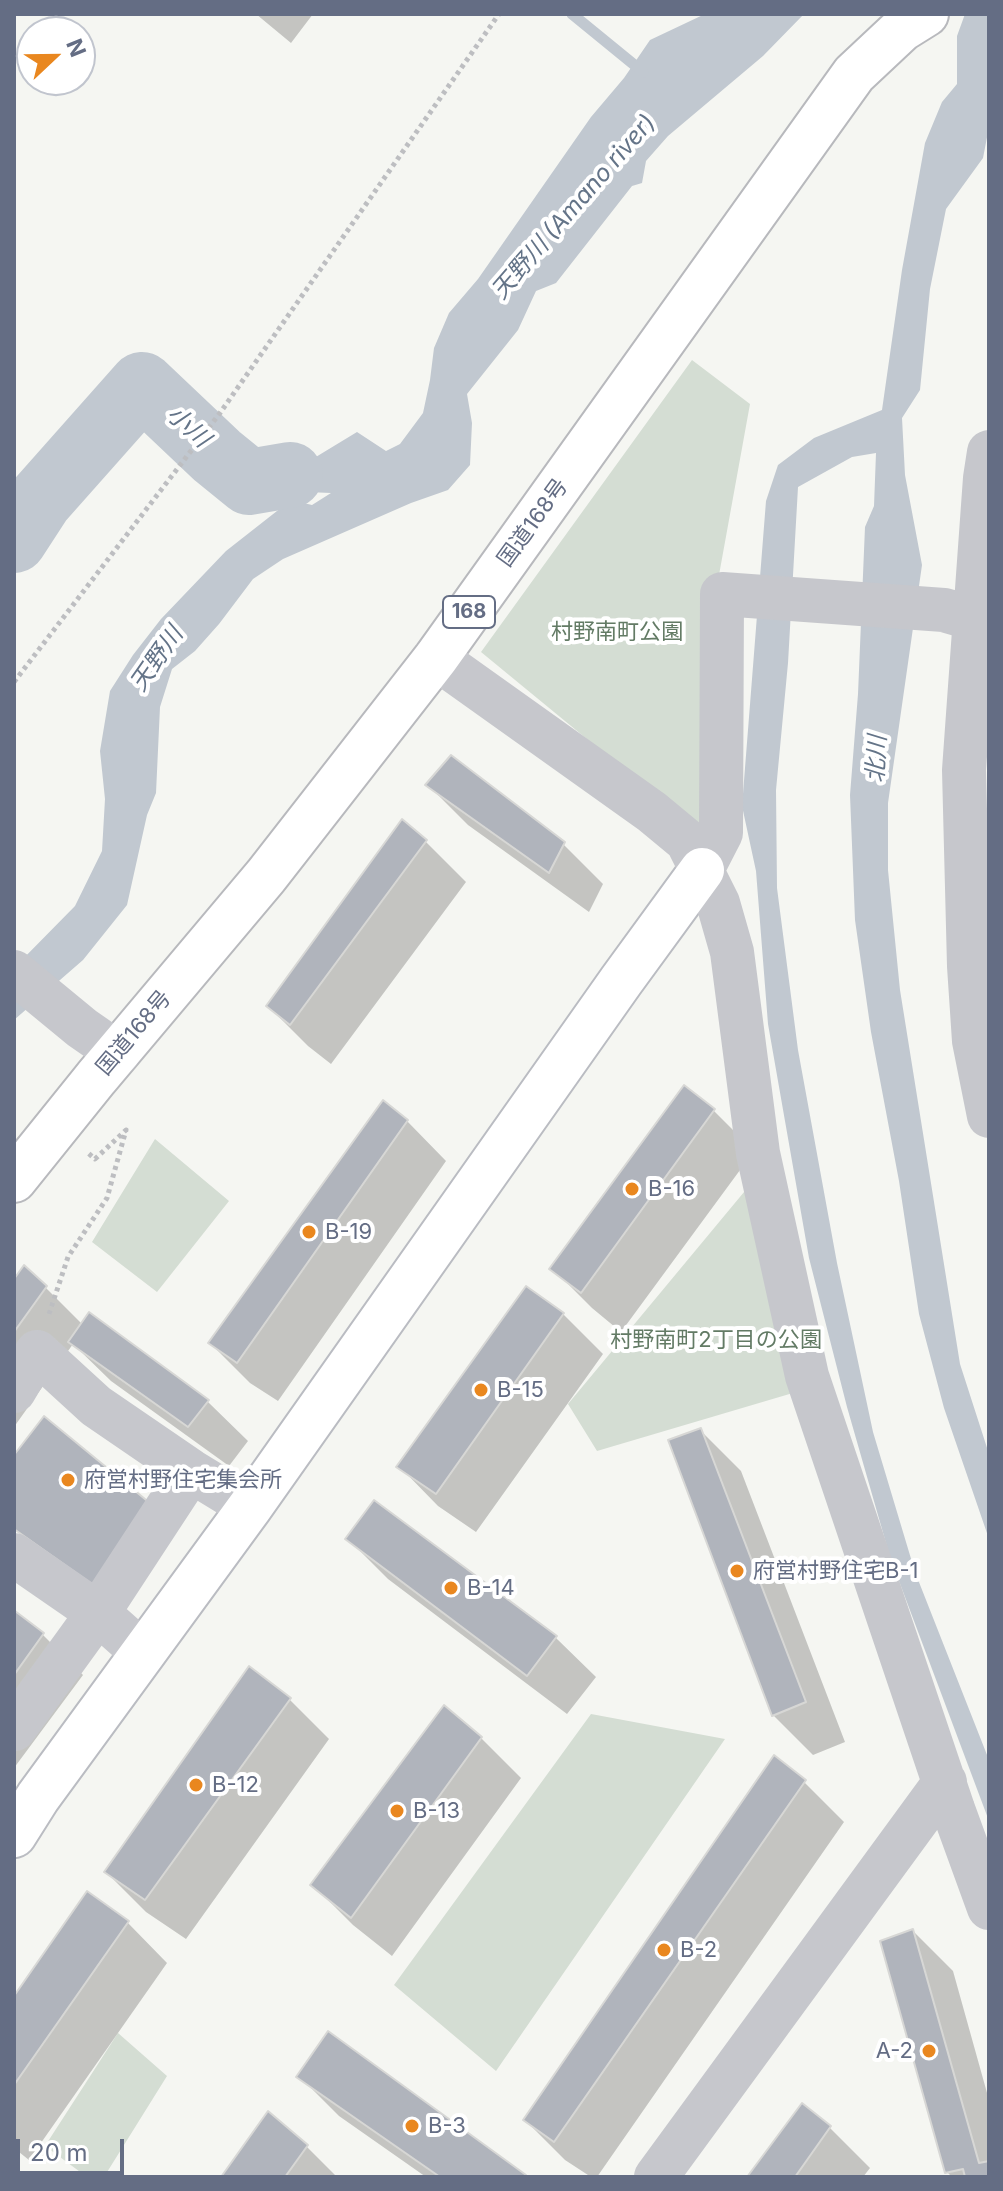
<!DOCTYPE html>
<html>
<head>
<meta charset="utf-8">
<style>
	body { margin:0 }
	#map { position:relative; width:1003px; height:2191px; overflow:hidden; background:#f5f6f2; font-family:Inter,sans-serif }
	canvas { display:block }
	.frame { position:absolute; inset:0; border:16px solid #646d84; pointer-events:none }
	.north { position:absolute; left:16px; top:16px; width:80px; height:80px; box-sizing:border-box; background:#fff; border:2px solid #c1c5ce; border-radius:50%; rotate:68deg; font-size:22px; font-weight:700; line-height:32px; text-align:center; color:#646d84 }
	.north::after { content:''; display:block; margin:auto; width:28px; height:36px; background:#e9871f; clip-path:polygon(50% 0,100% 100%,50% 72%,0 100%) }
	.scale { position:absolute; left:16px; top:2139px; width:108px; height:36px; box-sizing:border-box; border:4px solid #646d84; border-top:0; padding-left:10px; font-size:24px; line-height:28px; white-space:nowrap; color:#646d84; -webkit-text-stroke:6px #fff; paint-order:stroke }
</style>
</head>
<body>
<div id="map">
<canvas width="1003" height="2191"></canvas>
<div class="frame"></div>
<div class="north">N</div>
<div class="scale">20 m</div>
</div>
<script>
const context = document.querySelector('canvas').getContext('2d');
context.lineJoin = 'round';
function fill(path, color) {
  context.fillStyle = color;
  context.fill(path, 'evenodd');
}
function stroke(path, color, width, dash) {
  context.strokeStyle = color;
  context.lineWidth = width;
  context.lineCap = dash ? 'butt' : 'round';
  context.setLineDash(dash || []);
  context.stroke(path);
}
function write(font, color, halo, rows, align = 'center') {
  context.font = font + ' Inter,"Noto Sans JP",sans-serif';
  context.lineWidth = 8;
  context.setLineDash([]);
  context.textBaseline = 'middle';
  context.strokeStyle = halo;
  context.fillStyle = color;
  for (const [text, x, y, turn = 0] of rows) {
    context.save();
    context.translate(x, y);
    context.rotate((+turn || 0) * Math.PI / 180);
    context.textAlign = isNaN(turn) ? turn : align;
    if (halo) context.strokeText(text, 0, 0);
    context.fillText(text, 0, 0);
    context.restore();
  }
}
fill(new Path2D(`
	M692 360 750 404 719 575 700 832 481 652Z
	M155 1139 229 1201 157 1292 92 1242Z
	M754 1180 803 1390 597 1451 568 1404Z
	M591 1714 725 1739 496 2071 394 1985Z
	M118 2033 167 2076 104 2177H87L45 2146Z`), '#d4ddd3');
fill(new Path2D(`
	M705 14H804L763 56 668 136 646 161 642 183 632 186 556 283 536 291 518 330 467 394 472 423 470 465 448 490 411 503 283 559 253 579 219 624 195 651 172 669 160 707 156 793 147 815 127 905 83 960 14 1020V968L75 906 102 851 105 799 100 751 110 691 133 655 161 619 226 551 291 500 312 505 331 493 307 492 250 499 206 459 217 443 251 471 301 466 357 432 386 451 400 444 423 413 430 380 434 348 449 313 478 279 591 117 624 78 650 40Z
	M965 14H989V127L983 158 946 209 930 289 920 390 902 418 905 475 922 565 888 803V870L900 990 960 1364 989 1454V1539L944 1408 919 1314 899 1181 871 1032 855 920 850 795 858 694 865 527 874 506 876 453 852 457 798 487 788 663 776 790 777 888 798 1050 837 1263 873 1432 915 1572 989 1760V1821L890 1557 847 1407 809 1258 768 1024 756 871 742 806 766 501 778 465 814 438 882 410 902 270 925 143 942 102 957 84V36Z`), '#c1c8d0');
fill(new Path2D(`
	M256 14H313L291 43Z
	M428 785 563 844 603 884 589 912 468 825Z
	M402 822 426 842 466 882 331 1064 308 1046 268 1006Z
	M684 1087 714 1111 754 1151 621 1332 592 1308 552 1268Z
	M407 1121 446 1161 278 1401 250 1383 210 1343Z
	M14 1282 46 1288 83 1325 90 1315 208 1402 248 1441 229 1466 111 1381 73 1344 14 1427Z
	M527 1289 563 1314 603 1354 476 1532 438 1506 399 1466Z
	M701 1431 741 1471 845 1742 813 1755 773 1715Z
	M374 1503 556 1638 596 1677 567 1714 388 1579 348 1539Z
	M15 1614 43 1635 83 1675 14 1768Z
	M289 1699 329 1739 186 1939 146 1912 106 1872Z
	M481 1738 521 1778 392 1956 353 1925 313 1885Z
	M804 1782 844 1822 597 2177H591L565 2160 525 2120Z
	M128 1923 167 1963 29 2160 14 2148V1999Z
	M913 1931 953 1971 989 2100V2177H952L947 2172Z
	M328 2034 526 2177H426L339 2116 299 2076Z
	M802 2106 830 2128 870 2168 863 2177H750Z
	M269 2114 307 2147 337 2177H224Z`), '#0003');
stroke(new Path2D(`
	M572 14 643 72`), '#c1c8d0', 11);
stroke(new Path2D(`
	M14 540 40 500 142 385 217 456 249 482 290 475`), '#c1c8d0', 66);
const building = new Path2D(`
	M451 755 565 842 549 873 425 785Z
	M402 819 427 840 290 1025 266 1006Z
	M684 1085 715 1109 581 1293 549 1269Z
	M383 1100 408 1120 237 1363 208 1343Z
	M24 1265 47 1286 14 1332V1279Z
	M526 1286 564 1313 436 1494 396 1467Z
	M89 1312 209 1400 188 1427 68 1342Z
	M44 1416 151 1504 96 1587 14 1529V1455Z
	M701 1428 806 1702 772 1716 668 1440Z
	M374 1500 557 1636 527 1676 345 1539Z
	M15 1611 44 1633 14 1675V1612Z
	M249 1666 291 1698 145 1900 104 1872Z
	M444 1705 482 1737 351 1918 310 1885Z
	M774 1755 806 1780 554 2142 523 2120Z
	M87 1891 129 1921 14 2085V1996Z
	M913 1929 979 2163 989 2161V2177H965L963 2169 945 2173 880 1941Z
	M328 2031 526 2175 524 2177H440L296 2077Z
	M802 2103 831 2126 795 2177H747Z
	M268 2111 308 2145 285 2177H221Z`);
fill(building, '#b0b4bc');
stroke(building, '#d7d7d5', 2);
const secondary = new Path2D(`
	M14 1835 38 1797 250 1507 621 981 702 870`);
const highway = new Path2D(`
	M14 1180 96 1078 266 876 436 658 854 74 902 29 926 14`);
stroke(secondary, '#babcc2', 48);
stroke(highway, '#b8b9bd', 48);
stroke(new Path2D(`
	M14 682 220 413 499 14
	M49 1314 68 1257 107 1198 126 1130 95 1159 87 1152`), '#bdbec1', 5, [4, 4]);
stroke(new Path2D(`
	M989 452 985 478 964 770 969 966 974 1041 989 1116
	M436 658 652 812 687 841 718 903 732 952 758 1153 807 1376 953 1809 989 1908
	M702 870 721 833 722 594 944 610 975 619 989 631
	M14 972 82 1028 118 1053
	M14 1391 37 1352 96 1406 191 1471 250 1507
	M14 1555 98 1613 191 1471
	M14 1729 98 1613 143 1653
	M656 2177 945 1782`), '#c6c7cc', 44);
stroke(secondary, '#fff', 44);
stroke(highway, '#fff', 44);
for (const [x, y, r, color] of [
	[632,1189,8,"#e9871f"],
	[309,1232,8,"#e9871f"],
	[481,1390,8,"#e9871f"],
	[68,1480,8,"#e9871f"],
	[737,1571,8,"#e9871f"],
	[451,1588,8,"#e9871f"],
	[196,1785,8,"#e9871f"],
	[397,1811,8,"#e9871f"],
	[664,1950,8,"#e9871f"],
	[929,2051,8,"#e9871f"],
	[412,2126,8,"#e9871f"]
]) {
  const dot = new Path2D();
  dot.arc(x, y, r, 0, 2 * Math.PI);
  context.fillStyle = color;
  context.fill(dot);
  stroke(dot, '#fff', 3);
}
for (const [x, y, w] of [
	[469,612,52]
]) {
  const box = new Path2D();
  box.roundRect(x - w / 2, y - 16, w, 32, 6);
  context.fillStyle = '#fff';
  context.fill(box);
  stroke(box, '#646d84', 2);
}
write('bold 20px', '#646d84', null, [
	["168",469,612]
]);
write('22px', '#646d84', '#fff', [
	["国道168号",533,523,-54],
	["国道168号",134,1033,-50]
]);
write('22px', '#637b65', '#fff', [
	["村野南町公園",617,632],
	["村野南町2丁目の公園",716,1340]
]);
write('22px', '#646d84', '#fff', [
	["B-16",648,1189],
	["B-19",325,1232],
	["B-15",497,1390],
	["府営村野住宅集会所",84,1480],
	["府営村野住宅B-1",753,1571],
	["B-14",467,1588],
	["B-12",212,1785],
	["B-13",413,1811],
	["B-2",680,1950],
	["A-2",913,2051,"right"],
	["B-3",428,2126]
], 'left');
write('italic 24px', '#647488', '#fff', [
	["天野川 (Amano river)",574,207,-49],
	["小川",188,427,42],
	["天野川",157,659,-55],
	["北川",877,759,-87]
]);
</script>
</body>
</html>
